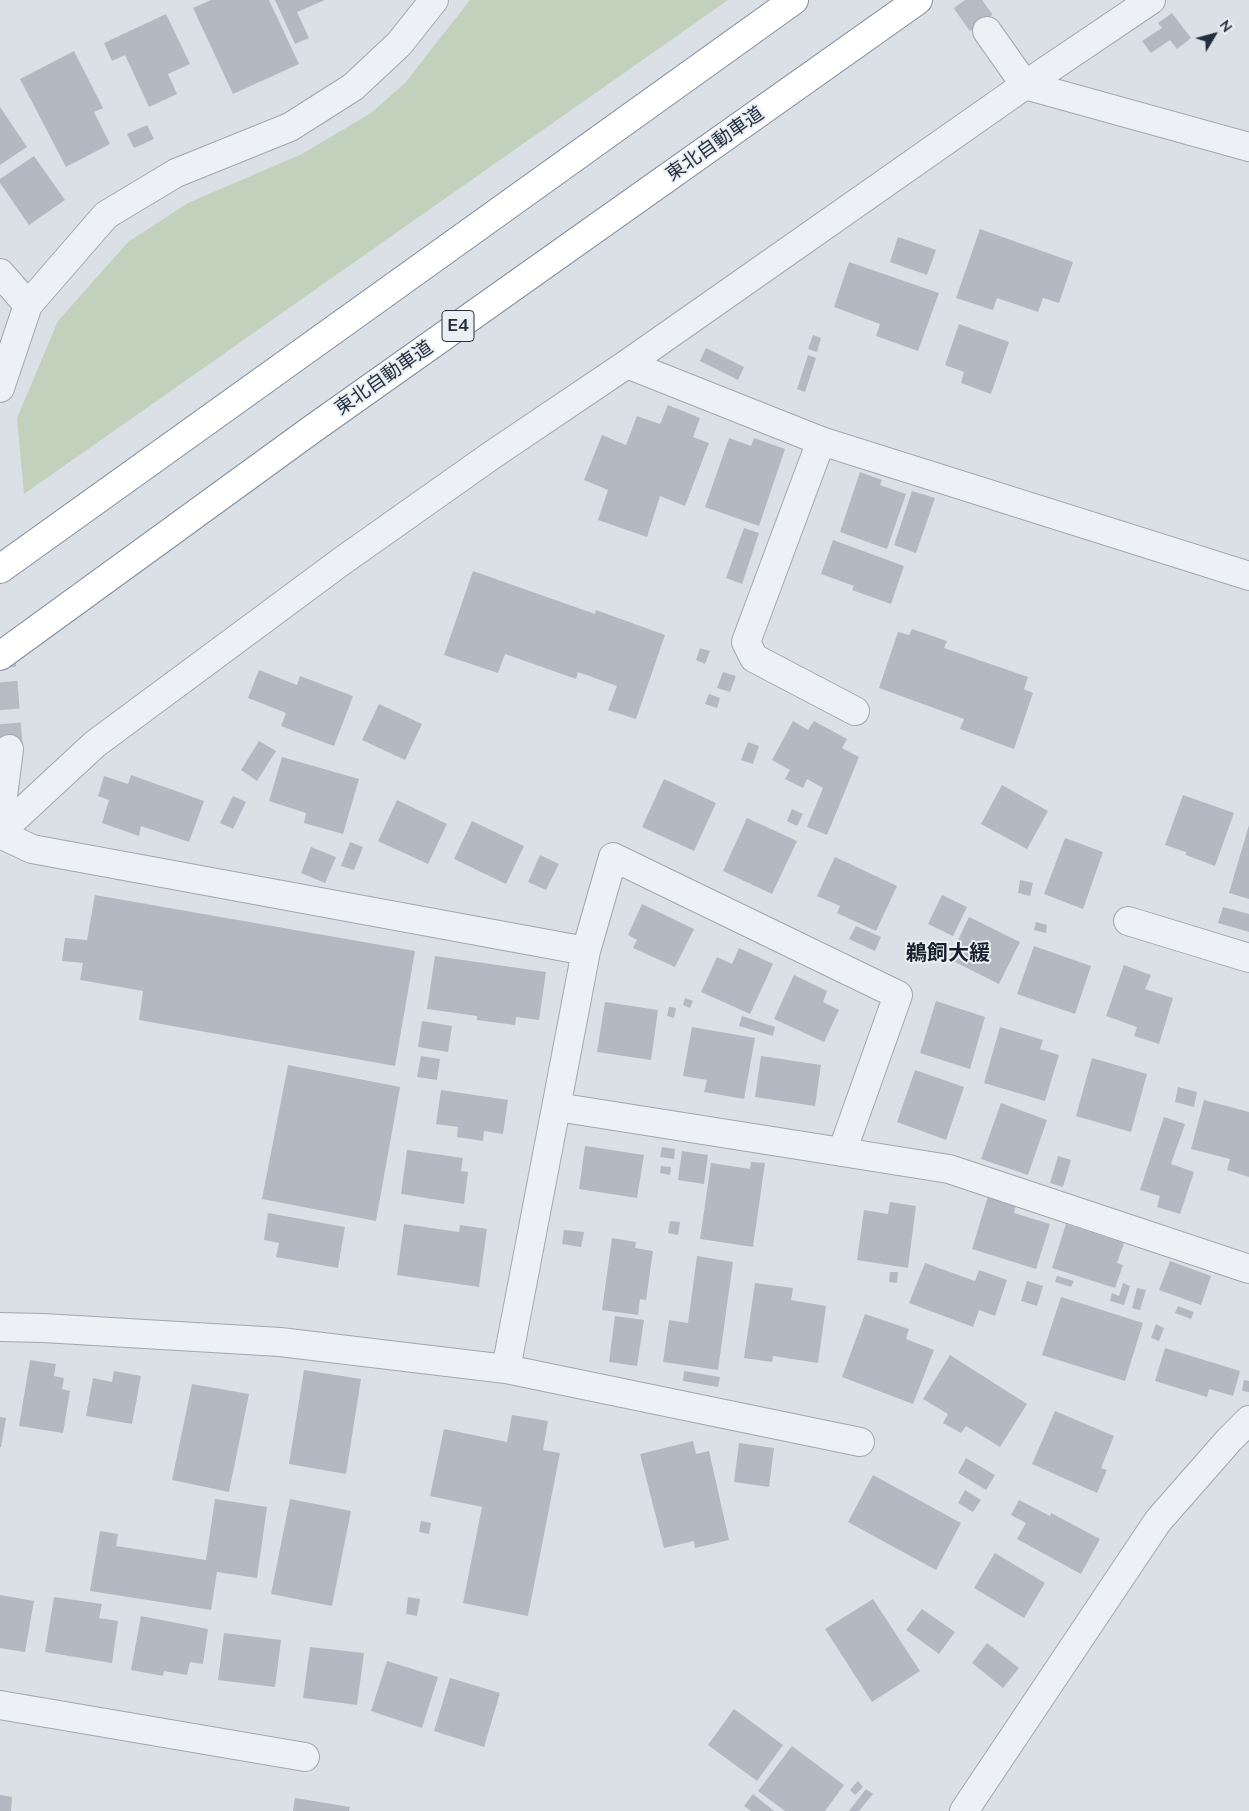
<!DOCTYPE html>
<html>
<head>
<meta charset="utf-8">
<style>
	body { margin:0 }
	#map { position:relative; width:1249px; height:1811px; overflow:hidden; background:#dbe0e6; font-family:Mulish,sans-serif }
	canvas { display:block }
	.north { position:absolute; left:1189px; top:10px; width:50px; height:50px; -webkit-text-stroke:4px #eaeff4; paint-order:stroke; rotate:53deg; font-size:14px; font-weight:700; line-height:20px; text-align:center; color:#242e3d }
	.north::after { content:''; display:block; margin:auto; width:18px; height:22px; background:#242e3d; clip-path:polygon(50% 0,100% 100%,50% 72%,0 100%) }
</style>
</head>
<body>
<div id="map">
<canvas width="1249" height="1811"></canvas>
<div class="north">N</div>
</div>
<script>
const context = document.querySelector('canvas').getContext('2d');
context.lineJoin = 'round';
function fill(path, color) {
  context.fillStyle = color;
  context.fill(path, 'evenodd');
}
function stroke(path, color, width, dash) {
  context.strokeStyle = color;
  context.lineWidth = width;
  context.lineCap = dash ? 'butt' : 'round';
  context.setLineDash(dash || []);
  context.stroke(path);
}
function write(font, color, halo, rows, align = 'center') {
  context.font = font + ' Mulish,"Noto Sans JP",sans-serif';
  context.lineWidth = 4;
  context.setLineDash([]);
  context.textBaseline = 'middle';
  context.strokeStyle = halo;
  context.fillStyle = color;
  for (const [text, x, y, turn = 0] of rows) {
    context.save();
    context.translate(x, y);
    context.rotate((+turn || 0) * Math.PI / 180);
    context.textAlign = isNaN(turn) ? turn : align;
    if (halo) context.strokeText(text, 0, 0);
    context.fillText(text, 0, 0);
    context.restore();
  }
}
fill(new Path2D(`
	M470 0H728L24 494 17 418 58 321 128 242 188 203 302 154 371 113 405 83Z`), '#c2d1bb');
fill(new Path2D(`
	M211 0H269L299 64 233 94 193 8Z
	M275 0H325L297 12 309 38 295 44Z
	M1172 13 1191 38 1177 49 1170 40 1151 53 1142 41 1162 28 1158 23Z
	M166 14 190 64 168 74 177 94 149 107 125 55 112 61 104 43Z
	M74 51 103 108 94 112 110 144 66 167 20 79Z
	M0 107 27 147 0 165Z
	M147 125 154 139 134 148 127 134Z
	M34 156 65 200 29 225 0 183V179Z
	M980 229 1073 262 1059 303 1043 298 1038 312 997 298 993 310 956 298Z
	M898 237 936 250 927 275 890 262Z
	M849 262 939 293 918 351 876 336 880 324 834 307Z
	M959 324 1009 342 991 394 961 383 964 372 945 365Z
	M813 335 821 338 817 352 808 349Z
	M706 348 744 367 738 380 700 361Z
	M808 355 816 358 805 392 797 389Z
	M668 405 700 418 693 437 709 443 685 506 660 496 647 537 598 520 608 490 584 480 602 435 626 445 637 416 660 424Z
	M729 438 751 446 754 438 785 449 759 526 705 507Z
	M860 472 882 480 880 485 906 494 887 549 840 532Z
	M912 491 935 498 916 553 894 545Z
	M744 528 759 533 742 584 726 578Z
	M833 540 904 566 891 604 852 590 854 586 821 574Z
	M473 571 595 614 596 610 665 635 636 719 608 710 617 686 578 672 576 679 505 654 498 673 444 655Z
	M912 629 947 641 944 648 1028 677 1024 689 1033 693 1014 749 960 729 964 719 879 688 898 632 909 635Z
	M700 648 710 651 705 664 696 660Z
	M259 670 297 685 300 676 353 696 334 746 281 726 286 713 248 698Z
	M723 672 736 676 730 692 717 688Z
	M709 694 720 698 717 708 705 704Z
	M379 704 422 724 405 760 362 740Z
	M793 721 808 730 814 721 847 739 842 748 859 757 827 835 807 827 823 788 807 779 803 788 785 779 790 770 772 760Z
	M259 741 276 751 257 781 241 770Z
	M748 742 759 746 753 764 741 760Z
	M282 757 359 779 343 834 304 823 306 813 269 801Z
	M131 775 204 801 189 842 141 826 139 836 102 823 109 800 98 796 104 776 128 784Z
	M664 779 716 803 694 851 642 827Z
	M1002 785 1048 811 1027 849 981 824Z
	M1183 795 1234 813 1215 866 1186 855V852L1165 845Z
	M233 796 246 802 233 829 220 823Z
	M397 800 447 824 428 864 378 841Z
	M792 809 803 814 797 826 787 821Z
	M747 818 797 841 772 894 723 871Z
	M472 821 524 846 506 884 454 859Z
	M1249 825V899L1229 893Z
	M1065 838 1103 852 1083 909 1044 894Z
	M350 842 363 847 354 870 341 866Z
	M311 847 336 857 325 883 301 873Z
	M540 855 559 864 546 890 528 882Z
	M835 857 897 886 876 931 837 913 840 906 817 896Z
	M1020 880 1033 883 1030 896 1018 893Z
	M95 895 415 951 395 1066 139 1020 143 991 80 980 83 963 62 961 65 938 87 940Z
	M942 895 967 907 953 936 928 924Z
	M642 904 694 929 675 967 633 948 637 940 628 935Z
	M1223 907 1249 914V932L1218 923Z
	M969 917 1020 942 999 984 949 959Z
	M1036 922 1047 925 1046 933 1034 930Z
	M856 926 881 937 875 951 849 939Z
	M1034 946 1091 966 1075 1014 1017 994Z
	M739 948 773 964 750 1014 701 992 717 957 732 964Z
	M435 956 546 972 539 1020 516 1017 515 1025 477 1020V1016L427 1009Z
	M1124 965 1151 975 1145 989 1173 998 1159 1044 1134 1036 1137 1027 1106 1016Z
	M794 975 827 991 823 1002 839 1010 824 1042 774 1019Z
	M685 998 693 1001 690 1008 683 1005Z
	M936 1001 985 1017 970 1069 920 1053Z
	M605 1002 658 1010 651 1060 597 1052Z
	M669 1007 676 1008 674 1018 667 1016Z
	M742 1016 775 1027 773 1036 739 1026Z
	M422 1021 452 1026 448 1052 418 1047Z
	M692 1027 755 1038 744 1099 704 1092 707 1080 683 1076Z
	M1000 1027 1043 1040 1040 1049 1059 1055 1045 1101 984 1083Z
	M421 1056 440 1059 437 1080 417 1077Z
	M761 1056 821 1065 815 1106 755 1097Z
	M1092 1058 1147 1074 1131 1132 1076 1116Z
	M288 1065 400 1087 376 1221 262 1199Z
	M915 1070 964 1087 946 1140 897 1122Z
	M1178 1087 1197 1092 1194 1107 1175 1102Z
	M441 1090 508 1100 503 1134 484 1131 483 1141 457 1137 458 1127 436 1124Z
	M1204 1100 1249 1112V1177L1227 1170 1230 1159 1191 1149Z
	M1001 1103 1047 1120 1028 1175 981 1159Z
	M1164 1117 1185 1124 1171 1164 1194 1172 1180 1214 1157 1207 1160 1196 1140 1190Z
	M585 1146 644 1155 637 1198 579 1189Z
	M662 1147 675 1149 674 1159 660 1157Z
	M407 1150 463 1158 461 1171 468 1172 464 1204 401 1194Z
	M682 1151 708 1155 704 1184 678 1180Z
	M1058 1156 1071 1160 1063 1187 1050 1183Z
	M751 1162 765 1163 753 1247 700 1239 711 1163 750 1169Z
	M661 1166 671 1167 670 1175 660 1173Z
	M988 1196 1016 1205 1014 1213 1050 1224 1036 1269 972 1249Z
	M890 1202 916 1206 908 1268 857 1260 864 1210 888 1214Z
	M268 1213 345 1227 338 1268 276 1257 279 1243 264 1240Z
	M670 1221 680 1222 678 1235 668 1233Z
	M404 1224 459 1232 460 1225 487 1229 479 1287 397 1275Z
	M1066 1224 1124 1243 1117 1263 1123 1265 1115 1288 1052 1268Z
	M564 1230 584 1232 581 1247 562 1244Z
	M612 1238 636 1242 635 1248 653 1251 646 1300 640 1299 638 1315 602 1310Z
	M697 1256 733 1262 718 1370 663 1362 669 1320 688 1323Z
	M1170 1261 1211 1276 1201 1305 1159 1290Z
	M925 1263 975 1281 979 1270 1007 1280 995 1316 979 1310 973 1327 909 1303Z
	M890 1272H898L897 1283 889 1282Z
	M1057 1276 1074 1281 1071 1287 1055 1282Z
	M1027 1281 1043 1286 1037 1306 1021 1301Z
	M755 1283 793 1288 791 1300 826 1306 818 1363 773 1356 772 1362 744 1358Z
	M1123 1283 1130 1286 1124 1305 1110 1301 1112 1293 1119 1296Z
	M1137 1288 1146 1290 1140 1310 1132 1308Z
	M1061 1297 1143 1323 1125 1381 1042 1355Z
	M1178 1306 1194 1312 1191 1319 1175 1313Z
	M865 1314 909 1329 906 1339 934 1350 913 1404 842 1377Z
	M615 1316 644 1320 637 1366 609 1362Z
	M1156 1324 1164 1328 1159 1341 1151 1338Z
	M1165 1348 1240 1371 1233 1396 1209 1389 1207 1397 1155 1381Z
	M950 1355 1027 1404 1000 1447 966 1426 961 1433 943 1423 948 1414 923 1399Z
	M30 1360 56 1364 54 1376 64 1378 62 1389 70 1391 63 1433 19 1426Z
	M304 1370 361 1379 346 1474 289 1464Z
	M114 1371 141 1376 132 1424 86 1416 93 1378 112 1382Z
	M684 1371 720 1377 718 1387 683 1381Z
	M1244 1380 1249 1381V1392L1242 1391Z
	M192 1384 249 1394 229 1492 172 1480Z
	M1055 1411 1114 1436 1101 1468 1107 1470 1097 1493 1032 1464Z
	M512 1415 548 1421 543 1450 560 1453 528 1616 463 1603 482 1507 430 1496 444 1429 507 1442Z
	M0 1417 6 1418 1 1447H0Z
	M693 1441 696 1454 709 1451 729 1540 695 1548 694 1541 664 1548 640 1454Z
	M739 1443 774 1448 769 1487 734 1482Z
	M966 1458 995 1475 986 1490 958 1473Z
	M873 1475 961 1523 936 1570 848 1522Z
	M965 1490 981 1500 973 1512 958 1503Z
	M215 1499 267 1507 257 1578 217 1572 211 1610 90 1591 100 1531 118 1534 116 1546 206 1560Z
	M290 1499 351 1511 332 1606 271 1594Z
	M1019 1500 1050 1516 1051 1513 1100 1539 1081 1574 1017 1539 1026 1523 1011 1515Z
	M421 1521 431 1523 429 1534 419 1532Z
	M995 1553 1045 1583 1024 1618 974 1588Z
	M0 1595 34 1601 25 1652 0 1648Z
	M54 1597 102 1604 99 1618 118 1621 112 1663 45 1652Z
	M408 1597 420 1599 417 1616 406 1614Z
	M873 1599 920 1671 872 1702 825 1629Z
	M922 1609 955 1632 939 1654 906 1630Z
	M141 1616 208 1629 203 1664 190 1662 187 1675 164 1671 163 1676 131 1670Z
	M224 1633 281 1640 275 1687 218 1680Z
	M987 1643 1019 1668 1003 1688 972 1663Z
	M310 1647 364 1653 357 1705 303 1698Z
	M387 1661 438 1677 422 1728 371 1711Z
	M450 1678 500 1693 484 1747 434 1731Z
	M734 1709 783 1745 757 1781 708 1745Z
	M792 1746 844 1785 825 1811H785L758 1791Z
	M858 1781 863 1787 855 1795 850 1790Z
	M866 1789 873 1794 859 1811H849Z
	M753 1794 774 1811H751L744 1806Z
	M0 1795 12 1797 11 1811H0Z
	M295 1798 350 1807 349 1811H293Z`), '#b2b9c3');
stroke(new Path2D(`
	M965 0 987 31`), '#b6bcc4', 28, [28, 14]);
stroke(new Path2D(`
	M0 640 9 749`), '#b6bcc4', 28, [28, 14]);
const minor = new Path2D(`
	M987 31 1025 85 1249 147
	M0 273 28 305
	M627 364 821 441 1249 576
	M821 441 746 642 754 658 855 711
	M0 832 95 744 342 561 492 455 627 364 1025 85 1151 0
	M0 834 32 849 586 951
	M1128 921 1249 958
	M557 1107 842 1152
	M0 1327 43 1328 280 1342 506 1369 860 1442
	M506 1369 586 951 613 857 898 995 842 1152 949 1169 1249 1269
	M0 1705 305 1757
	M964 1811 1158 1521 1229 1440 1249 1420`);
const tertiary = new Path2D(`
	M0 388 28 305 106 215 176 173 290 127 353 87 399 44 434 0
	M0 820 9 749`);
const motorway = new Path2D(`
	M0 569 794 0
	M0 656 311 430 918 0`);
stroke(minor, '#a0a7b0', 30);
stroke(tertiary, '#a0a7b0', 30);
stroke(motorway, '#828e9d', 30);
stroke(minor, '#edf0f4', 28);
stroke(tertiary, '#edf0f4', 28);
stroke(motorway, '#fff', 28);
for (const [x, y, w] of [
	[458,326,32]
]) {
  const box = new Path2D();
  box.roundRect(x - w / 2, y - 15.5, w, 31, 4);
  context.fillStyle = '#eaeff4';
  context.fill(box);
  stroke(box, '#242e3d', 1);
}
write('bold 18px', '#242e3d', null, [
	["E4",458,326]
]);
write('19px', '#242e3d', '#eaeff4', [
	["東北自動車道",715,144,-35],
	["東北自動車道",384,378,-35]
]);
write('bold 21px', '#17202d', '#eaeff4', [
	["鵜飼大緩",948,954]
]);
</script>
</body>
</html>
